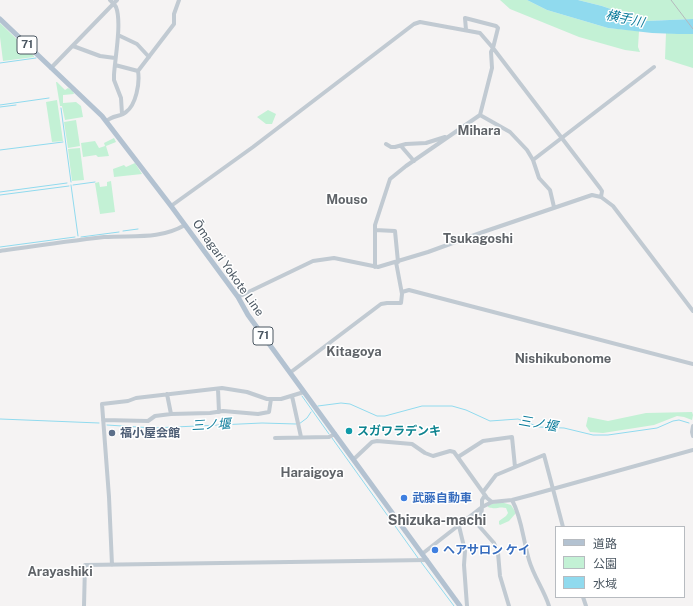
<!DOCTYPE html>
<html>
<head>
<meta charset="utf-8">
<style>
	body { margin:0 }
	#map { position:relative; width:693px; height:606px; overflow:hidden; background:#f5f3f3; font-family:"Public Sans","Noto Sans JP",sans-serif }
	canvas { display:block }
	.legend { position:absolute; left:555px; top:526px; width:130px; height:72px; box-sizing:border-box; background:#fff; border:1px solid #b7bbc0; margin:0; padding:5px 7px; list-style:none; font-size:12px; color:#4a5661 }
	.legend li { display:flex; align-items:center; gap:8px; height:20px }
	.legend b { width:20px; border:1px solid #b7bbc0 }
</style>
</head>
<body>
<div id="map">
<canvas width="693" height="606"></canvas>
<ul class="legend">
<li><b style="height:5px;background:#b3c2d1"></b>道路</li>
<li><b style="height:11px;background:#c3f1d5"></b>公園</li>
<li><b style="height:11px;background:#90daee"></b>水域</li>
</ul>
</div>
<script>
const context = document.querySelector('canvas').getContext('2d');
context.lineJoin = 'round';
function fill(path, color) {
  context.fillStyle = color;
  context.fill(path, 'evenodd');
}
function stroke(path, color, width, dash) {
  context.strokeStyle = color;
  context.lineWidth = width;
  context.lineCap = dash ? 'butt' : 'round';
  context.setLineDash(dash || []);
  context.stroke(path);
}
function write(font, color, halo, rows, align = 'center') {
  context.font = font + ' "Public Sans","Noto Sans JP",sans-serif';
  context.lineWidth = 3;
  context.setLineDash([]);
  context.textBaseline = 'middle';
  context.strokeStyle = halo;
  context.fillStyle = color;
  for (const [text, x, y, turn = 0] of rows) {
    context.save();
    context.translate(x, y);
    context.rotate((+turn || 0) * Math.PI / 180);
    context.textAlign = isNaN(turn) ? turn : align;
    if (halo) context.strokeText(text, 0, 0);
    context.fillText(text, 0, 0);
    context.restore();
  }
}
fill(new Path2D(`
	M500 0H527L547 10 608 28 639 31 638 47 640 52 625 50 579 37 510 9Z
	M578 0H693V19L646 21 602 6Z
	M0 23 34 56V57L3 61 0 37Z
	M666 33 693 34V68L677 63 665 59Z
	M56 82H57L65 90 68 88 73 91 74 94 63 95V103L76 102 81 106 83 117 65 120 62 106H60Z
	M57 100 63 141 52 142 46 102Z
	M268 110 276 114 272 124H266L257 117Z
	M76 120 80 146 68 148 64 122Z
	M114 138 116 142 106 146 109 156 98 157 96 155 83 157 81 143 95 141 99 148 105 146 104 143Z
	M80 148 84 180 72 181 68 149Z
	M135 163 142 174 114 177 113 169 124 165 126 167Z
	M111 181 115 212 100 214 95 183 99 182 100 187 107 186V182Z
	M692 412 693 415 692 420 684 417 677 416 654 425 603 433 590 432 586 426 588 417 608 421 646 413Z
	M501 502 511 505 516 513 509 521 500 525 499 524V521L506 516 508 513 506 508C500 506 494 510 488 507V505Z`), '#c3f1d5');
fill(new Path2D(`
	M527 0H578L602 6 646 21 693 19V34H678L652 33 608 28 547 10Z`), '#90daee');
stroke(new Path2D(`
	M0 63 36 58
	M0 105 49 98
	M0 107 16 105
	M61 108 71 182
	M0 150 63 142
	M71 185 78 236
	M73 185 95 182
	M0 192 67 183
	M0 195 69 186
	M123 231 138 229
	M81 237 119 232
	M0 247 75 237
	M302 396 329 434
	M318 406 341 403 350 404 377 416H385L422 406H452L466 410 490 421 518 419 539 427 564 428 593 435H608L657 428 673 421 679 420 689 423
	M0 419 99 423
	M299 424 307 418 311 412
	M107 425 153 428 262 423 296 424
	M332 438 418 558
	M421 562 454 606`), '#90daee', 1);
stroke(new Path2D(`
	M110 0C112 2 115 5 116 7 122 22 115 58 114 75V80L121 98 122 114
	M466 30 465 18 496 26 498 28 493 48 600 188 602 191 601 197
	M118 35 137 44 149 57
	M73 46 100 56 115 58
	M115 65 138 71
	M51 68 117 0
	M480 115 510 132 527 150 533 160 539 178 550 190 554 207
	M107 121C112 115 121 117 126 112 136 105 140 83 138 71L174 24V14L179 0
	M386 144 391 147H395L406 144 426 143 445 137
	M401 146 414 161
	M533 160 654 67
	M171 206 253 147 414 24 420 22 480 33 493 48 491 52 492 68 480 115 406 166 390 179 375 225V267
	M375 230 395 231 398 262
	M0 251C35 246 69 241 104 237 134 235 159 240 185 225
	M402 292 409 290 693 364
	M238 297 313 261 334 258 378 267 428 252 483 232 592 195 601 197 613 206 693 311
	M291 372 381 304 387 303H401L402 294 396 262
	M218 389 219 412
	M167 394 171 414
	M292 396 301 437
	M103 420 148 421 155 416 171 414 210 413 223 411 258 414 269 412 271 399
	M693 426 692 432 693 436
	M275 438 329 437 335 434
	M458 457 483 441 512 437 515 467
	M354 459 372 442 377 441 412 444 425 453 433 456 450 451 454 452 487 498 492 502 512 500 531 495 693 450
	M483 492 496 475 544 455 563 527
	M512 500C522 518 523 540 529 560 534 577 544 590 549 606
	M492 502 482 507C482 514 479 519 479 526L494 543 498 553 500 576 509 606
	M459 526 465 551 464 565 467 606
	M422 554 482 507V500L485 495
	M112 565 109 497 102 404 128 401 136 398 222 388 247 392 267 399H281L304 392
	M583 597 586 606
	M84 606 85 565 427 560`), '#c1cad2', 4);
stroke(new Path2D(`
	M0 19 102 116 171 206 238 297 248 315 460 606`), '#b3c2d1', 5);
stroke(new Path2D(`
	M671 0 693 29`), '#b5b8bd', 1);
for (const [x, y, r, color] of [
	[349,431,4,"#0f9aa8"],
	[112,433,4,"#5c6f8a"],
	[404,498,4,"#3f7fe0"],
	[435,550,4,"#3f7fe0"]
]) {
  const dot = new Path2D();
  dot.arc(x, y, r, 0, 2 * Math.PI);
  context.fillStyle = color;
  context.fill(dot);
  stroke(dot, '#fff', 1.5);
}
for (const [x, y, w] of [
	[27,45,20],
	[263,336,20]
]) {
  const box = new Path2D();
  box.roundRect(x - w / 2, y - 9, w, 18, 3);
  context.fillStyle = '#fff';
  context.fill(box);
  stroke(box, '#4a5661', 1);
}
write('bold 11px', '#4a5661', null, [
	["71",27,45],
	["71",263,336]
]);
write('12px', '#4a5661', '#fff', [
	["Ōmagari Yokote Line",228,268,55]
]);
write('bold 12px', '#0d838f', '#fff', [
	["スガワラデンキ",357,431]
], 'left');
write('bold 12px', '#4e5e75', '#fff', [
	["福小屋会館",120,433]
], 'left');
write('bold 12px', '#366cbe', '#fff', [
	["武藤自動車",412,498],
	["ヘアサロン ケイ",443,550]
], 'left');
write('italic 13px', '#0c7c9b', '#fff', [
	["横手川",625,19,12],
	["三ノ堰",538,424,10],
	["三ノ堰",211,425,-3]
]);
write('bold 13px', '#5f6368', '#fff', [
	["Mihara",479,131],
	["Mouso",347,200],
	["Tsukagoshi",478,239],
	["Kitagoya",354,352],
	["Nishikubonome",563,359],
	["Haraigoya",312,473],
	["Arayashiki",60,572]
]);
write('bold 14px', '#5f6368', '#fff', [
	["Shizuka-machi",437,521]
]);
</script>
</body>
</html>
